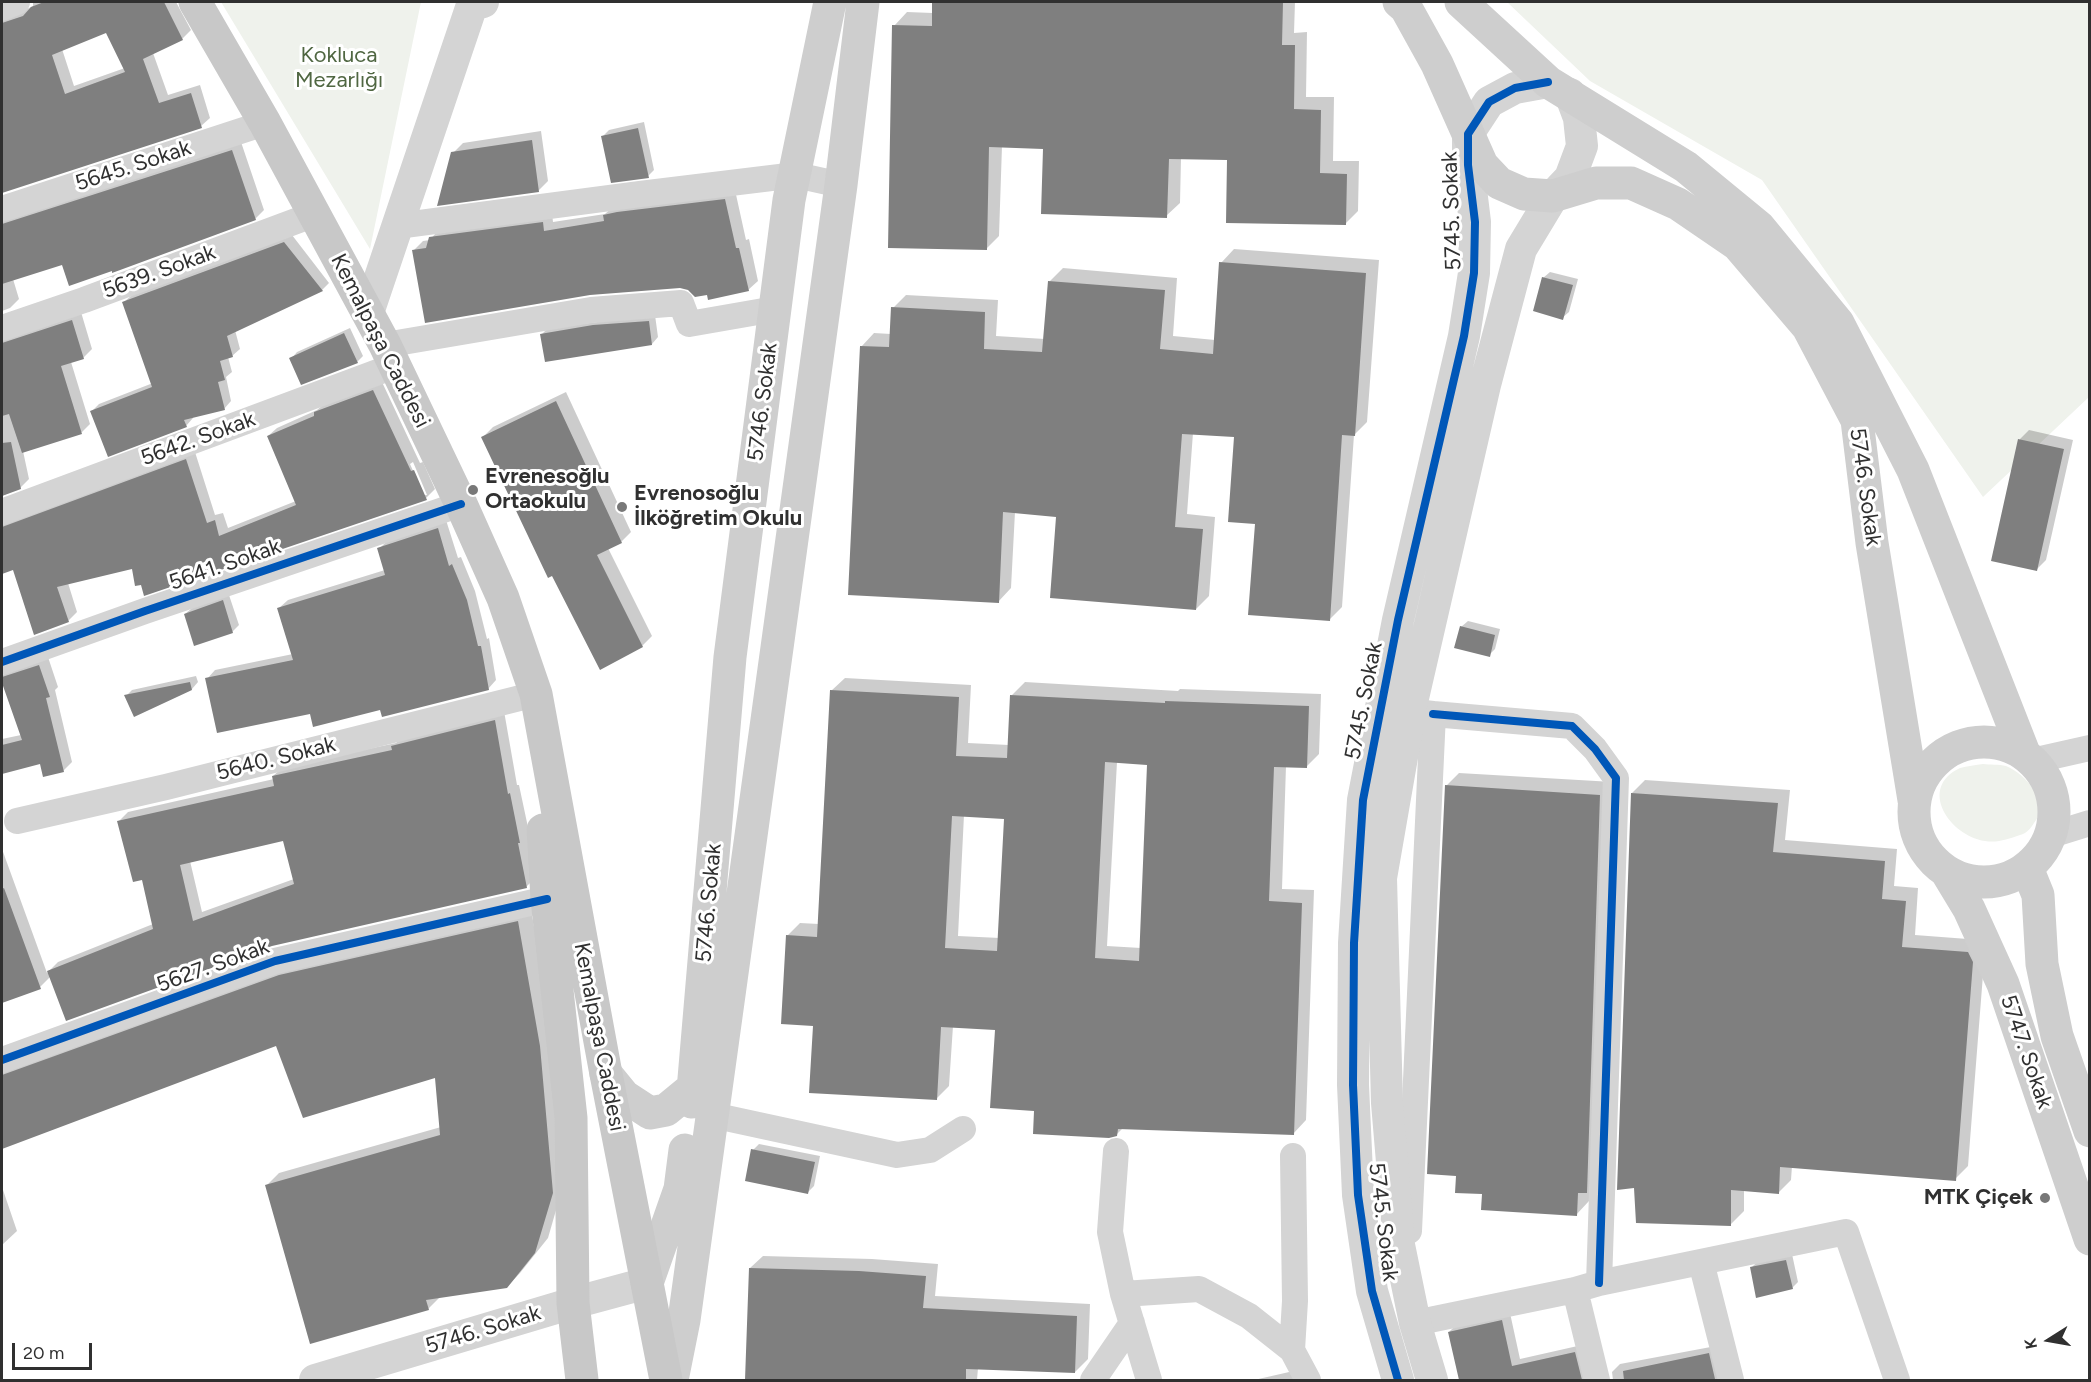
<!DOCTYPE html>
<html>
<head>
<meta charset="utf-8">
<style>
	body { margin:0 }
	#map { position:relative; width:2091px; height:1382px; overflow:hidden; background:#fff; font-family:Figtree,sans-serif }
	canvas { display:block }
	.frame { position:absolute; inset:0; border:3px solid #303030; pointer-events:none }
	.north { position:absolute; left:2019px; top:1310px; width:60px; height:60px; -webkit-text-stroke:4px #fff; paint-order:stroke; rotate:259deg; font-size:16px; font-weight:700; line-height:24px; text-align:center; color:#303030 }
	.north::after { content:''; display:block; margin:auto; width:21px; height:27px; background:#303030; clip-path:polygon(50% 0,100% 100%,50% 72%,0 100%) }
	.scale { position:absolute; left:12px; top:1343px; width:80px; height:27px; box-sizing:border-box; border:3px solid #303030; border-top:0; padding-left:8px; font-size:18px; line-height:21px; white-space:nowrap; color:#303030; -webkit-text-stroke:4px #fff; paint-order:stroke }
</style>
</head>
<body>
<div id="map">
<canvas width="2091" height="1382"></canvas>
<div class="frame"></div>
<div class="north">K</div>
<div class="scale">20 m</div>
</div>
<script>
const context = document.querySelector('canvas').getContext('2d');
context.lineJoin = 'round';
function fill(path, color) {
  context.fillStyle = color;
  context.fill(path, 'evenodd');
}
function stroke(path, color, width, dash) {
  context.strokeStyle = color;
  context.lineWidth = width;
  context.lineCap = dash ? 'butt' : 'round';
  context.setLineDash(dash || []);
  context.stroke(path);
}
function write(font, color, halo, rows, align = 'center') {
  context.font = font + ' Figtree,sans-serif';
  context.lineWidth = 6;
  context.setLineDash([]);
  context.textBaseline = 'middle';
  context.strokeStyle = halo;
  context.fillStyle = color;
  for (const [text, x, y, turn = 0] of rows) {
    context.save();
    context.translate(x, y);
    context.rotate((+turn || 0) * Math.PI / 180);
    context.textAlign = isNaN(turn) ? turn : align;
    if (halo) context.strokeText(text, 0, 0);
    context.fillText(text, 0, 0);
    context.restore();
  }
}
fill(new Path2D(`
	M221 2H421L370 249Z
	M1507 2H2089V397L1983 497 1762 180 1590 81Z
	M1983 764C1990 765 1999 764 2006 766 2026 774 2051 803 2034 823 2030 829 2027 833 2020 835 2008 839 1998 843 1985 841 1950 836 1917 788 1960 768 1967 766 1976 765 1983 764Z`), '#eff2ec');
fill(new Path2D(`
	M33 2H176L191 30 182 39 153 53 168 95 200 85 210 118 201 126 2 192V11L17 14 33 6ZM107 31 125 68 74 86 62 49Z
	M934 2H1295L1294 33 1307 32 1306 97H1334L1333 161H1359L1358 211 1345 224 1228 159 1181 158 1180 203 1166 216 1044 147 1002 146 999 236 986 249 894 26 907 12 933 13Z
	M644 122 654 170 648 176 603 136 609 130Z
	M541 131 548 181 538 191 453 153 463 143Z
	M241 142 264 210 255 219 112 269 63 263 13 279 19 299 10 308 2 311V212Z
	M735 190 746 240 749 239 758 281 748 290 708 293 689 289 414 250 423 241 430 240 440 228 552 213 553 222 605 214 614 206Z
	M292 235 329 283 322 290 235 330 240 349 232 356 228 357 232 372 226 377 231 401 224 409 193 417V418L186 426 92 411 99 404 153 383 124 302 132 295Z
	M1234 249 1379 260 1367 422 1354 435 1342 607 1329 620 1256 522 1236 436 1193 433 1187 514 1215 517 1209 596 1196 609 1058 515 1015 512 1011 588 998 602 861 347 874 333 891 334 893 308 906 295 998 300 996 336 1045 339 1050 281 1063 268 1177 278 1173 336 1215 340 1221 263Z
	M1550 272 1578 279 1569 312 1562 318 1543 278Z
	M81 312 92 349 83 358 71 362 90 424 82 432 23 451 29 479 20 488 2 496V331Z
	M655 315 658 337 652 344 542 334 548 328Z
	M350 328 363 356 357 362 291 359 297 352Z
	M382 382 420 463 423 462 435 489 426 498 145 594 142 583 133 567 68 583 77 612 68 621 14 568 2 573V515L195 452 215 515 223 513 228 528 296 501 268 436 277 428 317 410 324 404ZM413 462 427 495H424L410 464Z
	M566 392 631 532 621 542 608 548 652 636 642 646 483 437 493 427Z
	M2029 430 2073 440 2046 560 2036 570 2020 439Z
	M446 520 458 558 461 557 475 591 487 639 489 638 496 680 488 689 381 708 311 712 207 679 215 670 293 654 279 608 288 600 385 570 379 549 388 540Z
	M229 595 239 625 232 632 185 614 192 608Z
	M1468 621 1500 629 1495 649 1489 655 1461 627Z
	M48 657 58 687 55 690 72 762 63 771 41 763 2 772V739L21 735 2 676 10 668Z
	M196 676 198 682 192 689 126 696 132 690Z
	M845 678 971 685 968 743 1009 745 1012 695 1025 682 1178 691 1180 689 1321 694 1319 754 1306 767 1286 766 1282 889 1314 890 1306 1120 1293 1134 1124 1127 1116 1135 1035 1109 996 1028 953 1026 949 1086 936 1099 814 1025 787 936 800 923 819 924 831 691ZM1117 762 1148 763 1141 948 1107 946ZM964 815 1006 818 1000 938 958 936Z
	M504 711 517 785H519L529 832 527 834 536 877 526 887 50 977 40 987 2 1001V849L47 973 58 962 153 924 143 878 119 821 128 812 274 779 273 776 283 767 396 743 402 737ZM284 839 294 879 202 912 190 861Z
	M1459 773 1613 782 1589 1201 1576 1215 1483 1193 1446 786Z
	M1645 780 1790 790 1785 840 1897 849 1894 886 1918 888 1915 935 1981 940 1985 949 1968 1166 1955 1179 1792 1166 1791 1180 1778 1193 1744 1190V1211L1731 1224 1632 793Z
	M531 909 552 1032 565 1179 548 1238 520 1273 507 1287 441 1296 428 1309 266 1186 279 1173 441 1127 436 1076 277 1044 2 1147V1065L294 963Z
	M759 1144 820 1156 814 1186 808 1192 753 1150Z
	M2 1187 17 1231 2 1245Z
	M1792 1254 1798 1282 1792 1288 1751 1268 1758 1261Z
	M763 1256 872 1259 938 1264 935 1296 1090 1304 1088 1359 1075 1372 978 1368 977 1380H746L750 1268Z
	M1510 1313 1520 1359 1582 1345 1593 1380H1460L1449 1332 1457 1324Z
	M1716 1346 1726 1380H1613L1612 1372 1620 1364Z
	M1298 1370 1304 1380H1254Z`), '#0003');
fill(new Path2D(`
	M44 2H164L183 40 143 59 159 103 191 93 202 128 2 193V23L23 16 31 7ZM106 33 125 72 65 94 52 55Z
	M932 2H1283L1282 45H1295L1294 109 1321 110 1320 173 1347 174 1346 225 1226 223 1227 160 1169 159 1167 218 1041 214 1043 149 989 147 987 250 888 248 892 25 932 26Z
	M638 128 649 178 611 183 601 136Z
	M532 140 539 192 437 206 451 152Z
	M232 150 256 220 112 273V271L69 286 62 265 2 284V224Z
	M725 199 736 248H739L749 291 708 300 707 295 695 297 688 290 680 288 590 295 425 323 412 250 426 248 429 237 543 222 544 231 604 221 603 215 617 212Z
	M284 242 323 291 227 336 233 357 220 361 225 380 218 382 225 410 184 420 187 427 108 457 90 411 152 387 122 302Z
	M1219 262 1366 273 1355 436 1342 435 1330 621 1248 615 1255 524 1228 522 1234 437 1182 434 1175 527 1203 529 1196 610 1050 598 1056 517 1003 512 999 603 848 595 860 346 889 347 891 307 985 312 984 349 1042 352 1048 281 1165 290 1160 349 1213 354Z
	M1542 277 1573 285 1563 320 1533 311Z
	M72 320 84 359 61 366 82 434 22 453 9 414 2 416V343Z
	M649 321 652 345 545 362 540 334 593 325Z
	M344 333 358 363 301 385 289 358Z
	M373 390 411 471 414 470 427 500 144 596 141 585 135 586 132 569 57 587 69 622 34 635 13 570 2 574V527L186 459 207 523 215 520 219 536 296 505 267 436 314 416V412Z
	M556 401 622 543 597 555 643 647 600 670 552 576 548 578 481 437Z
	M2018 439 2064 449 2037 571 1991 561Z
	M11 442 21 489 2 496V443Z
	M438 528 449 566 452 564 467 600 478 646H481L489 690 382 717 380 710 313 727 310 714 217 733 205 678 293 660 277 608 385 575 377 548Z
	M223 600 233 633 194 646 184 614Z
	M1460 626 1495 635 1490 657 1454 648Z
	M39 665 50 697 46 698 64 772 43 777 40 764 2 774V745L22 740 2 683V677Z
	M190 682 192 690 134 717 124 695Z
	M830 690 959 697 956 756 1007 758 1010 695 1165 703V701L1309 706 1307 768 1274 767 1269 901 1302 903 1294 1135 1118 1129 1117 1136 1109 1138 1033 1134 1034 1111 990 1108 995 1030 941 1027 937 1100 809 1093 813 1026 781 1024 786 935 817 937ZM1105 762 1147 765 1139 961 1095 958ZM952 816 1004 819 997 951 945 948Z
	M495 720 508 794 510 793 520 843H518L527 888 272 946 66 1021 47 971 153 929 142 880 133 882 117 821 274 786 272 776 392 750 391 746ZM283 841 294 884 193 921 180 865Z
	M1445 785 1600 795 1587 1193H1578L1577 1216 1481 1210 1482 1194 1455 1193 1456 1176 1427 1174Z
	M1631 793 1778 803 1773 852 1885 861 1882 899 1906 901 1902 947 1968 952 1973 962 1956 1181 1780 1167 1779 1194 1731 1190V1226L1636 1223 1634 1188 1617 1190Z
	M4 888 41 989 2 1003V889Z
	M518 921 540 1046 553 1193 535 1253 507 1288 426 1300 429 1310 310 1344 265 1185 440 1135 435 1078 303 1118 276 1046 2 1149V1075L279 975Z
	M751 1149 815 1162 808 1194 745 1181Z
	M1786 1260 1793 1289 1756 1298 1750 1267Z
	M749 1268 859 1271 926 1276 923 1308 1077 1316 1075 1373 966 1369V1380H745Z
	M1502 1320 1512 1366 1575 1352 1582 1380H1459L1448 1332Z
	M1709 1353 1715 1379 1624 1380 1623 1371Z`), '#7f7f7f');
stroke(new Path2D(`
	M2 8 17 2
	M2 209 265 123
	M397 226 640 194 796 175 841 185
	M2 328 84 300 315 214
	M385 345 591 310 681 303 689 324 775 309
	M2 512 394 366
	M2 662 145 611 461 504
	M1433 714 1572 726 1595 749 1616 778 1599 1283
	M2032 761 2090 748
	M17 821 166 787 536 694
	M2051 835 2090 823
	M2 1060 275 961 547 899
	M712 1115 897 1155 930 1150 963 1129
	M1116 1151 1110 1232 1123 1294 1149 1380
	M1409 1231 1433 714 1416 712
	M1701 1262 1731 1380
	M1575 1290 1597 1380
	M1123 1294 1199 1289 1249 1316 1292 1350 1308 1380
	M1415 1323 1575 1290 1599 1283 1846 1232 1897 1380
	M1292 1350 1295 1301 1293 1156
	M1093 1380 1132 1323`), '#d4d4d4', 26);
stroke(new Path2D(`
	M368 313 472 5 483 2
	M315 1380 573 1303 647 1283
	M1398 1380 1372 1291 1358 1195 1353 1085 1354 943 1363 800 1398 620 1464 336 1474 273 1475 222 1468 165V134L1489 102 1515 88 1548 82
	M1432 1380 1415 1323 1399 1245 1387 1103 1381 878 1410 711 1485 385 1521 249 1553 196 1570 178 1582 146 1579 118 1570 94`), '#d4d4d4', 32);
stroke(new Path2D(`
	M1399 2 1406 8 1437 64 1482 165 1499 183 1524 194 1553 196 1596 183H1631L1678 204 1738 245 1808 327 1857 420 1872 543 1914 800
	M1461 2 1548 82 1686 167 1759 227 1838 323 1913 470 2024 753
	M1914 812a70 70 0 1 1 140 0a70 70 0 1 1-140 0Z
	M2027 868 2038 895 2042 964 2057 1036 2090 1131
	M1946 871 1969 909 2003 984 2090 1239
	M606 1074 624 1096 650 1113 666 1110 694 1087
	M692 1102 730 657 789 200 830 2
	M647 1283 680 1189 685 1150
	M672 1380 684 1320 841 185 863 2`), '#cecece', 33);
stroke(new Path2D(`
	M195 2 265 123 385 345 461 504 503 598 536 694 606 1074 666 1380
	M543 830 547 899 571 1118 573 1303 582 1380`), '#c8c8c8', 33);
stroke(new Path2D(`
	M2 662 145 611 461 504
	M1433 714 1572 726 1595 749 1616 778 1599 1283
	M2 1060 275 961 547 899
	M1398 1380 1372 1291 1358 1195 1353 1085 1354 943 1363 800 1398 620 1464 336 1474 273 1475 222 1468 165V134L1489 102 1515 88 1548 82`), '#0057b8', 8);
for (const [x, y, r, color] of [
	[473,490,6,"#787878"],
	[622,507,6,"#787878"],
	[2045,1198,6,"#787878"]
]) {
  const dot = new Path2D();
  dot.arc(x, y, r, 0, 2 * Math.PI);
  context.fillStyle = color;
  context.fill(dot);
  stroke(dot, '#fff', 2);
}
write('22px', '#506742', '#fff', [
	["Kokluca",339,56],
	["Mezarlığı",339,81]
]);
write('22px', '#303030', '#fff', [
	["5645. Sokak",133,166,-18],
	["5745. Sokak",1452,211,-92],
	["5639. Sokak",159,272,-20],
	["Kemalpaşa Caddesi",380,341,63],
	["5746. Sokak",763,402,-83],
	["5642. Sokak",198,439,-20],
	["5746. Sokak",1865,487,82],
	["5641. Sokak",225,565,-19],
	["5745. Sokak",1364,701,-79],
	["5640. Sokak",276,759,-14],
	["5746. Sokak",709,903,-85],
	["5627. Sokak",213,966,-20],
	["Kemalpaşa Caddesi",599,1037,79],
	["5747. Sokak",2026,1052,71],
	["5745. Sokak",1383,1222,83],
	["5746. Sokak",483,1330,-17]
]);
write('bold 22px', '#303030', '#fff', [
	["Evrenesoğlu",485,477],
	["Ortaokulu",485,502],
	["Evrenosoğlu",634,494],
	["İlköğretim Okulu",634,519],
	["MTK Çiçek",2033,1198,"right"]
], 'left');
</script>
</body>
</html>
